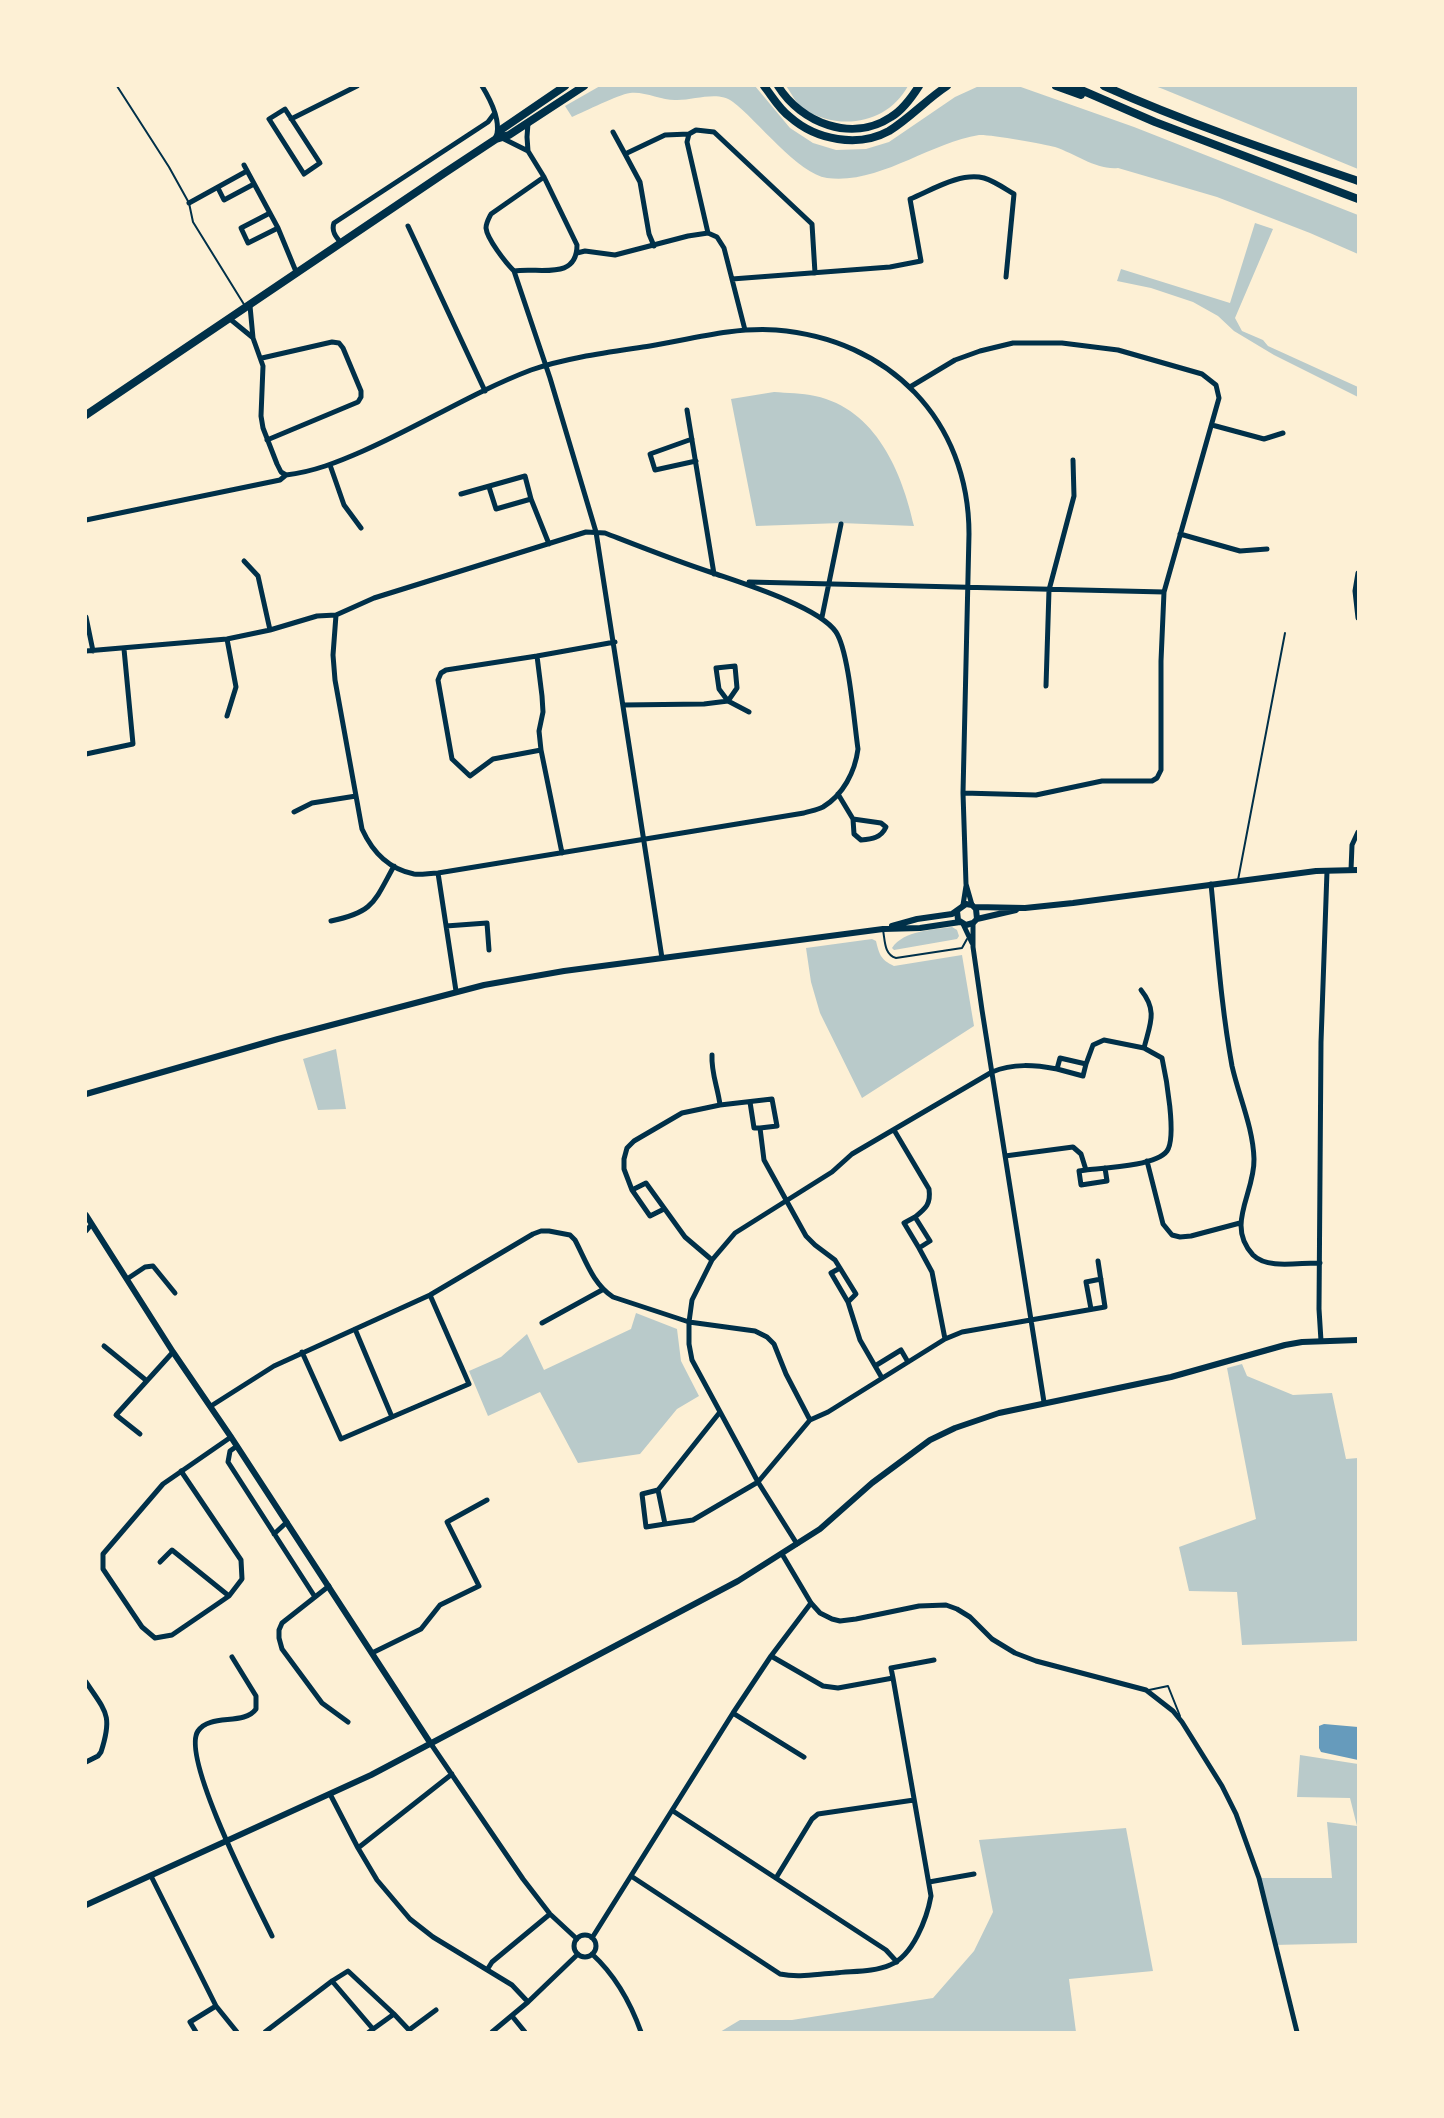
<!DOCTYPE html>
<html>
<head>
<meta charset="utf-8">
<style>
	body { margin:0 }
	#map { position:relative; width:1444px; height:2118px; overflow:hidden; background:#fdf0d5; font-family:"Playfair Display",serif }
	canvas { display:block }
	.frame { position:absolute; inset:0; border:87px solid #fdf0d5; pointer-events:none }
</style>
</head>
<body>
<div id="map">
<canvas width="1444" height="2118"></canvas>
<div class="frame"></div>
</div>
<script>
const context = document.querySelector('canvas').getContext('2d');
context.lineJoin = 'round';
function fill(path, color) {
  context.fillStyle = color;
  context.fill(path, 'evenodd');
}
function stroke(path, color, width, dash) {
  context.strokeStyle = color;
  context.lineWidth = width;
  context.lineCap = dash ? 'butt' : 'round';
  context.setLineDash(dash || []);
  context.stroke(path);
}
fill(new Path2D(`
	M600 86H755L790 128 813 143 836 150 866 149 889 142 955 97 979 86H1018L1134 127 1358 215V254L1310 233 1217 197 1118 168C1096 170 1076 154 1055 147 1045 144 988 134 979 135 929 143 878 185 827 178 798 174 757 120 733 102 718 90 693 101 675 100 661 100 644 91 630 93 617 95 586 111 572 117L565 106Z
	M786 86H908C887 124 839 132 802 108 796 104 791 92 786 86Z
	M1155 86H1358V169L1163 89Z
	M1255 223 1273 229 1235 318 1242 331 1263 340 1268 346 1358 387V397L1274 355 1234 331 1218 316 1193 302 1151 288 1117 281 1121 269 1230 303Z
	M774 392C787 393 802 393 815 396 876 409 902 472 914 526L841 523 756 526 731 399Z
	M952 927 957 930 959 936 957 939 894 950 892 948C904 930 933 930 952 927Z
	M872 939 876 941C879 954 881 960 894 966L962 955 974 1026 862 1098 820 1013 811 982 806 948Z
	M336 1049 346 1109 318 1110 303 1059Z
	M636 1313 677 1329 681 1361 699 1396 677 1409 640 1454 578 1463 540 1392 488 1416 469 1371 501 1357 527 1334 544 1370 631 1329Z
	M1242 1364 1247 1376 1293 1395 1332 1393 1346 1459 1358 1458V1641L1242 1645 1237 1592 1189 1591 1179 1547 1256 1519 1227 1368Z
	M1300 1755 1358 1764V1943L1274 1945 1259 1878H1332L1327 1822 1357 1826 1350 1798 1297 1797Z
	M1126 1828 1153 1971 1069 1979 1076 2032H720L740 2020H792L933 1998 974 1951 993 1912 979 1840Z`), '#b9caca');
fill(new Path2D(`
	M1324 1724 1358 1727V1760L1321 1752 1319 1748V1726Z`), '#669bbc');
stroke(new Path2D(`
	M117 86 169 167 189 203 193 222 245 306
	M1238 880 1285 633
	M883 930C885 940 884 955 896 958L962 948 967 939
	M1149 1690 1168 1686 1180 1716`), '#003049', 2);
stroke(new Path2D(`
	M482 86C490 99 500 118 497 134
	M285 109 320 163 304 174 269 119Z
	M291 119 357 86
	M613 132 625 154
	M502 138 528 151
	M244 165 278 228 297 274
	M544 177 491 214C489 218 486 223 486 228 487 239 506 263 514 271L550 378 596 532 662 958
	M218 188 224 200 254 184
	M189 203 247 171
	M270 213 241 228 248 243 278 228
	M408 226 485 391
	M708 233 687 142 689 134 696 130 714 132 812 224 815 273
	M341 243C336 237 331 231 334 223L488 122 494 114
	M654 246 649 234 640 182 625 154 665 135 689 134
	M577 253 585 251 615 255 688 236 708 233 717 237 724 248 745 330
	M514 271C539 267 577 281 577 245L544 177 528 151 527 137 528 123
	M732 279 890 267 921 261 910 199C932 190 960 172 984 178 994 181 1004 188 1014 194L1006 277
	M250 306 253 338 263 366 261 416 263 428 277 464 281 472 286 475
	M230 319 252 337
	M262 358 332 342 339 343 343 348 361 391V397L358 402 267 440
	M910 387 955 360 980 351 1013 343H1062L1118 350 1202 374 1216 385 1219 398 1164 592 1161 661V770L1157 778 1152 781H1102L1036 795 963 793
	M687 410 714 574
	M1212 425 1264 439 1283 433
	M692 439 650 454 655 470 696 461
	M330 465 344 505 361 528
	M489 487 496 509 531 499
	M461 494 525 476 531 499 549 544
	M86 520 280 480 286 475C313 472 338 462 363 451 420 426 473 392 531 370 569 357 611 352 650 346 691 339 734 327 776 330 889 339 969 420 969 534L963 793 966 884 972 905
	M586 532 605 533C641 547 676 561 713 573 742 583 819 607 836 632 849 652 854 722 858 749 855 772 843 795 823 807 817 810 810 811 804 813L438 873C430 873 421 875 414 874 388 869 372 851 362 829L335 680 333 655 336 615 374 598Z
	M1180 534 1240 551 1267 549
	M244 561 258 576 270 630
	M1358 573 1355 591 1358 618
	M749 582 1164 592
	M86 617 93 651
	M822 617 841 524
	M86 651 227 639 270 630 317 616 336 615
	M537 656 446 670 441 673 438 680 452 759 470 776 493 759 541 750
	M735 666 737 688 728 701 719 689 716 668Z
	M1046 686 1049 590 1074 496 1073 460
	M623 705 704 704 728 701 749 712
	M227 716 236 687 227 639
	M86 754 133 744 124 649
	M838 794 853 819 854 834 861 840C872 839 881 838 886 827L881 823 853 819
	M294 812 312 803 356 796
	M562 853 541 750 539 731 543 712 542 696 537 656 615 642
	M1351 870 1352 845 1358 832
	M438 873 456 991
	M1211 884C1217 944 1221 1006 1232 1066 1239 1097 1253 1127 1254 1159 1255 1193 1225 1225 1253 1255 1268 1270 1301 1262 1320 1263
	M963 905 966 886
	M331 921C374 912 374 902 394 866
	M973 923V947L982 1010 1044 1402
	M963 924 972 943
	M446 926 487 923 489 950
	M1141 990C1158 1011 1150 1024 1144 1048
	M712 1055C711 1073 718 1088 720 1105
	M1057 1069 1083 1076 1086 1064
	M750 1102 754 1128H760
	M894 1130 929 1189C931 1204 926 1208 915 1217L930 1241 919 1248 932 1272 945 1339
	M1147 1161 1163 1224 1172 1235 1180 1237 1191 1236 1240 1223
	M1086 1170 1079 1171 1081 1185 1107 1181 1105 1168
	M632 1190 650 1216 664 1209
	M915 1217 904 1223 919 1248
	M86 1231 91 1225
	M712 1260 685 1237 646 1183 632 1190 624 1169V1159L627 1148 634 1141 682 1113 720 1105 772 1099 777 1126 760 1128 764 1160 806 1236 815 1245 835 1260 856 1294 848 1302 860 1340 882 1378
	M840 1268 831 1273 848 1302
	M127 1279 145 1267 153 1266 175 1293
	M1091 1309 1086 1282 1101 1279
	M542 1323 602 1290
	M355 1329 392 1417 469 1384 430 1295
	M1321 1341 1319 1309 1321 1042 1327 871
	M104 1346 147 1381
	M302 1352 341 1439 392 1417
	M875 1366 901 1350 908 1362
	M211 1406 274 1366 430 1295 533 1234 541 1231H549L570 1235 575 1240C586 1261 593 1284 613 1297L689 1322 755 1331 767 1337 774 1344 786 1374 810 1420 758 1482 693 1520 665 1524 658 1490 720 1412
	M810 1420 828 1412 945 1339 962 1332 1105 1307 1098 1261
	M140 1434 116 1415 173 1352
	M237 1446 230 1451 228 1462 315 1597
	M181 1471 241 1560 242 1579 229 1596 213 1607 172 1635 155 1638 142 1627 103 1569V1554L163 1484 231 1437
	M658 1490 642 1494 646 1527 665 1524
	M274 1534 287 1522
	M797 1544 758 1482 692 1360 689 1344V1322L692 1300 712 1260 735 1233 832 1172 852 1154 992 1072C1013 1063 1035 1065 1057 1069L1060 1058 1086 1064 1093 1045 1104 1040 1144 1048 1162 1058C1166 1076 1177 1137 1167 1151 1156 1166 1104 1168 1086 1170L1081 1154 1073 1147 1005 1156
	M782 1554 811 1603 820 1613 832 1619 840 1621 856 1619 919 1606 946 1605 957 1609 970 1617 992 1639 1015 1653 1036 1661 1146 1690 1173 1711 1182 1722 1222 1786 1236 1814 1259 1878 1297 2032
	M160 1562 172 1550 229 1596
	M329 1586 282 1623 279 1630V1638L282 1649 322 1703 348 1722
	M372 1653 421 1629 440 1605 479 1586 447 1522 487 1500
	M232 1657 256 1696V1709C244 1726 210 1713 198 1731 180 1757 257 1905 272 1936
	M893 1678 891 1668 934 1660
	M86 1682C106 1712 113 1715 101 1752L98 1756 86 1762
	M733 1713 804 1757
	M431 1744 523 1879 550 1914 577 1939
	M330 1794 358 1848 377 1880 410 1919 433 1937 512 1985 528 2002
	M673 1811 886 1950 897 1962
	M358 1848 452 1774
	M151 1876 216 2006 237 2032
	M631 1876 780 1974C799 1978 817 1974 835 1973 853 1971 874 1972 890 1965 913 1956 927 1918 931 1896L893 1678 838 1688 823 1686 771 1656
	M776 1878 812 1819 818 1814 914 1800
	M929 1882 974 1874
	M574 1946a11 11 0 1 1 22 0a11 11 0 1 1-22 0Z
	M592 1938 733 1713 771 1656 811 1603
	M592 1954C615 1975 631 2004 641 2032
	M487 1970 492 1962 550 1914
	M332 1981 373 2029
	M394 2014 409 2030 436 2010
	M512 2016 525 2032
	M196 2032 190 2022 216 2006
	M265 2032 332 1981 348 1971 394 2014 369 2032
	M492 2032 528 2002 578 1954`), '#003049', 5);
stroke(new Path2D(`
	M975 907 1025 908 1073 903 1316 871 1358 870
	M957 911 958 920 966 925 973 923 977 919 1016 910
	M892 926 917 919 952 914 966 904 972 905 976 909 977 919
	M86 1094 278 1039 484 985 564 971 883 929 920 928 960 922
	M86 1215 173 1352 231 1437 431 1744
	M86 1905 371 1775 738 1581 820 1529 872 1483 930 1440 955 1428 999 1413 1171 1377 1285 1345 1302 1342 1358 1340`), '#003049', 6);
stroke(new Path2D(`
	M496 139 502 129 565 86
	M86 415 446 172 496 139 509 135 584 86`), '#003049', 8);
stroke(new Path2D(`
	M764 86C772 96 779 109 790 117 816 140 858 148 889 131 910 118 927 99 947 86
	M778 86C801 123 852 143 891 117 903 110 912 97 919 86
	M1056 86 1081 95
	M1072 86 1155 122 1358 199
	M1104 86C1187 123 1273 152 1358 181`), '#003049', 8);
</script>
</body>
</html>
